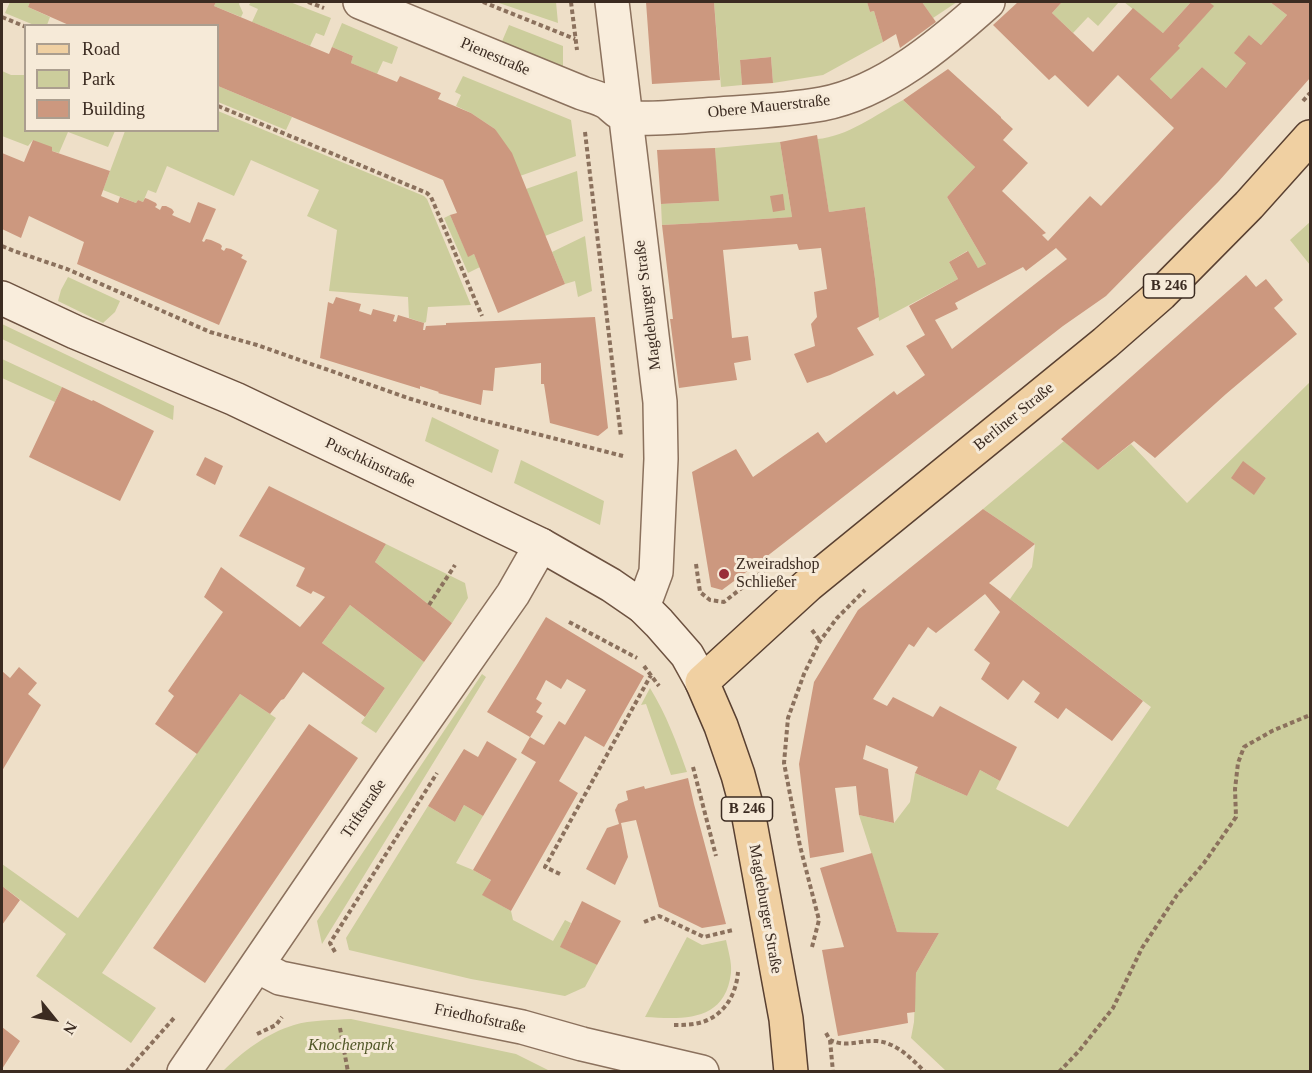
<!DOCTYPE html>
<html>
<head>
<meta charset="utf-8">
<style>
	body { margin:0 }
	#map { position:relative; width:1312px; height:1073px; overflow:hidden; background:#eedfc8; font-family:Georgia,serif }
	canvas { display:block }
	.frame { position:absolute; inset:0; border:3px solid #3b2b21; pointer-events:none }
	.legend { position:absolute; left:24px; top:24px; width:195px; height:108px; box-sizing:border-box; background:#f6ead8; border:2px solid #ab9e8f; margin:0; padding:8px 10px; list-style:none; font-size:18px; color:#3b2b21 }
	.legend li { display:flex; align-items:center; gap:12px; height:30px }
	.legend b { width:30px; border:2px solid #ab9e8f }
	.north { position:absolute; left:24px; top:989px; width:60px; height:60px; -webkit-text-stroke:4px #f6ead8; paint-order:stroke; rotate:120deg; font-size:16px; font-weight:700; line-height:24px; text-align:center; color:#3b2b21 }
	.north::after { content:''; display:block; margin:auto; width:21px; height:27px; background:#3b2b21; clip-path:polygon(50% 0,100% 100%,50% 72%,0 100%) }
</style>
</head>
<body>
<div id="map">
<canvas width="1312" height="1073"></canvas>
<div class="frame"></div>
<ul class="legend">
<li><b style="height:8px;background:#f0d0a2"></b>Road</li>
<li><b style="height:16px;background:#cccd9c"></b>Park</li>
<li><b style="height:16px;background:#cc987f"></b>Building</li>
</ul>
<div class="north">N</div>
</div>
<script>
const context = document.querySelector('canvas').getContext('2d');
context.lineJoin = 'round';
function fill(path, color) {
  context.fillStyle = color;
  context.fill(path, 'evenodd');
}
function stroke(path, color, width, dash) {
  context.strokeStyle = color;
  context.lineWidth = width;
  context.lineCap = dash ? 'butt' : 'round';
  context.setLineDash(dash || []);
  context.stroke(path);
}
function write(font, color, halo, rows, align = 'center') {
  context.font = font + ' Georgia,serif';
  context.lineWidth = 6;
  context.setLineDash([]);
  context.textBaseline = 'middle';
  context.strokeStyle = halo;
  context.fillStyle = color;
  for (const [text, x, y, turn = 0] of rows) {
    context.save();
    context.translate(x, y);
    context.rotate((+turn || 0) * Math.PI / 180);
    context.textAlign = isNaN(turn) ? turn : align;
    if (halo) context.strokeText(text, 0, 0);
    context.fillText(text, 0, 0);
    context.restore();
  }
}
fill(new Path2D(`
	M10 2H30L28 7 50 17 47 25H34L5 13Z
	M216 2H240L239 4 243 13 241 17 214 6Z
	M251 2H290L331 18 324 36 316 33 310 46 252 22 258 9 249 5Z
	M496 2H556L558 23Z
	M714 2H867L870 12 874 11 883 42 823 75 773 83 771 57 740 60 742 85 721 87Z
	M922 2H957L933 18Z
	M1062 2H1119L1098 26 1088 17 1073 33 1052 13Z
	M1124 2H1191L1163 33Z
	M1209 2H1270L1287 15 1261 45 1249 35 1246 63 1226 88 1202 67 1171 99 1150 79 1179 48 1178 46 1213 6Z
	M342 23 398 47 392 64 383 61 377 74 351 63 353 56 332 47Z
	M509 25 563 46V72L500 46Z
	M2 71 11 75H25L26 130 115 131 108 147 68 132 59 153 52 151 33 140 28 146 2 136Z
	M463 76 571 120 576 156 520 176 495 129 471 113 456 106 461 95 455 92Z
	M218 86 292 117 286 130 218 102Z
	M903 100 975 167 947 197 986 264 978 268 967 251 949 262 958 279 879 321 875 279 865 207 829 212 817 139C847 137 877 114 903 100Z
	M218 111 424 196 427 199 471 305 428 307 426 322 424 323 409 318 408 297 329 291 337 230 307 216 319 190 251 160 234 196 167 166 156 193 148 190 143 202 138 200 136 203 103 190 125 131 218 130Z
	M780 142 792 217 719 222 662 225 661 204 718 201 715 148Z
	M577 171 583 221 545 236 526 189Z
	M450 215 468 256 474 254 480 267 468 273 444 218Z
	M1310 222V265L1290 240Z
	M585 236 592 291 578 297 575 281 565 284 552 252Z
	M68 277 120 301 115 312 103 323 58 301 61 290Z
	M2 324 174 406 173 420 2 339Z
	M2 359 62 387 55 402 2 378Z
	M1310 382V1071H946L911 1038 914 1022 916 973 939 933 897 932 859 815 894 823 910 802 915 773 967 796 980 770 1000 781 996 789 1068 827 1151 707 1010 599 1032 567 1035 544 983 509 1064 441 1098 470 1131 444 1187 503ZM1244 462 1266 478 1254 494Z
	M432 417 499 450 492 473 425 441Z
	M521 460 604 501 600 525 514 483Z
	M386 544 465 583 468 598 452 623 375 562Z
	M350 605 424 662 376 733 361 723 385 688 322 643Z
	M482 674 486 677 322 944 317 921Z
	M650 688C666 714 677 743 687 772L671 775 646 704 641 705Z
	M240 694 276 718 102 973 156 1008 131 1043 36 976 66 934 2 886V864L78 918Z
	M464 805 483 816 456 863 473 870 491 880 483 895 511 911 513 920 553 941 565 920 571 923 561 947 597 965 585 987 565 996 471 979 349 950 346 938 428 806 455 822Z
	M687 937 702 945 726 940C728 950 732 962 731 973 725 1023 682 1019 645 1017Z
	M351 1019 516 1054 550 1071H223C242 1052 267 1033 294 1025 310 1020 334 1020 351 1019Z`), '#cccd9c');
fill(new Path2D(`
	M30 2H216L214 6 329 54 332 47 353 56 351 63 397 82 400 76 441 93 438 99 471 113 495 129 512 153 565 284 498 313 474 254 468 257 450 215 457 213 443 180 218 86V26H71L28 7Z
	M646 2H714L720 80 652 84Z
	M867 2H922L936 22 900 48 896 34 883 42 874 11 870 12Z
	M1018 2H1062L1052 13 1093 52 1133 8 1163 33 1191 2H1209L1214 6 1178 46 1180 48 1150 79 1171 99 1202 67 1226 88 1246 63 1234 53 1249 35 1261 45 1287 15 1270 2H1310V78L1219 181 1106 296 1063 326 757 564 722 590 711 587 692 472 736 449 753 477 818 432 826 443 894 391 897 395 925 375 906 346 925 335 909 306 958 279 949 262 968 251 978 268 986 264 947 197 975 167 903 100 948 69 1001 117V118L1013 129 1003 140 1028 163 1002 191 1046 233 1042 235 1048 241 1090 196 1101 206 1174 128 1118 75 1088 107 1055 75 1049 80 993 25ZM1056 248 1067 259 952 349 935 320 958 309 955 303 1023 267 1026 271Z
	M771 57 773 83 742 85 740 60Z
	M817 135 829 212 865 207 875 279 879 317 857 328 874 355 830 375 807 383 794 354 815 346 811 324 817 317 814 292 827 289 821 248 799 250 797 244 723 250 732 338 748 336 751 360 734 363 737 380 679 388 670 319H673L662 225 719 222 792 217 780 142Z
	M33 140 52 147V151L110 171 101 196 118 203 120 197 136 203 138 200 143 202 145 198 148 199 156 203 157 205 155 207 160 210 162 206H166L172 209 174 212 172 215 190 223 198 202 216 209 202 241 204 242 206 239 211 240 220 244 222 246 221 249 224 251 226 248 231 249 243 255 241 258 247 261 219 325 77 264 84 242 29 216 21 238 2 229V153L24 162Z
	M715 148 719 201 661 204 657 150Z
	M783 194 785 210 773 212 770 196Z
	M1246 275 1256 287 1266 279 1283 300 1274 308 1297 334 1226 394 1155 458 1134 441 1098 470 1061 439Z
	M336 297 361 304 359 311 371 315 373 309 395 315 393 321 396 322 398 315 424 323 423 330H425L426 326 446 325V323L595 317 608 428 598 436 550 423 544 384H541V363L495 368 493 391 483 390 481 405 438 393 439 392 420 386V389L320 358 328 302 333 304Z
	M62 387 92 401 93 400 154 431 120 501 29 457Z
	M205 457 223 466 215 485 196 475Z
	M1243 461 1266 478 1254 495 1231 478Z
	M269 486 386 544 375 562 452 623 424 662 350 605 322 643 385 688 365 717 303 672 284 699 281 700 270 714 240 694 197 754 155 724 174 696 168 691 223 612 204 597 221 567 300 627 325 597 313 591 311 594 296 586 305 568 239 536Z
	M983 509 1035 544 989 583 1143 701 1112 741 1066 708 1058 719 1034 702 1040 693 1023 680 1008 700 981 679 990 663 974 650 1000 612 985 594 936 633 928 627 914 647 909 644 873 699 887 706 893 697 933 717 940 706 1017 747 1000 781 980 770 967 796 915 773 918 767 866 745 863 759 888 769 894 823 859 815 856 786 835 788 844 852 810 858 799 764 814 682 858 610Z
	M546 617 644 676 604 747 585 736 559 781 578 793 511 911 482 895 491 880 473 870 536 762 521 753 530 737 487 712 518 663ZM567 679 586 690 565 725 559 721 544 745 530 737 543 716 536 712 542 703 536 699 546 680 561 689Z
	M19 667 37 683 28 694 41 705 2 771V671L10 678Z
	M309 724 358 758 205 983 153 948Z
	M487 741 517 759 483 816 464 805 455 822 428 806 464 749 478 757Z
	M688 778 694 804 726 924 702 928 659 907 636 820 621 823 628 857 615 885 586 869 607 828 619 824 615 810 618 804 628 800 626 791 644 786 645 789Z
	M872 853 897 932 939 933 916 973 915 1012 907 1013 908 1023 838 1036 822 950 844 947 820 868Z
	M2 886 20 900 2 925Z
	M582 901 621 921 597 965 560 947Z
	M2 1027 20 1041 2 1069Z`), '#cc987f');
const street = new Path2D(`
	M360 2 582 93C590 96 600 98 608 103 613 107 619 114 626 116 638 121 688 116 704 115 743 112 783 111 822 104 885 92 942 43 988 2
	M612 2 660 402 661 459 656 572 643 607
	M257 966 280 978 522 1027 582 1044 702 1072
	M184 1072 394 764 513 594 541 545`);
const secondary = new Path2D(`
	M2 298 75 332 235 399 541 545 611 585 643 607 659 623 687 655 702 682`);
const primary = new Path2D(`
	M791 1072 786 1019 748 812 738 775 721 726 702 682 808 585 1105 343 1161 294 1249 205 1310 137`);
stroke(street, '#8b715d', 36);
stroke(secondary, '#6d5240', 36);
stroke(primary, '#594031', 36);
stroke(new Path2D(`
	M308 2 324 8
	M483 2 575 39
	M571 2 577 50
	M2 3V2
	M2 17 26 27
	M1303 101 1310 93
	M218 106 427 193 431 197 482 316
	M585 132 621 437
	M2 246 14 251 67 269 210 332 257 345 411 399 474 418 623 456
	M696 564 700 592 710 600 724 602 767 568
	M429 605 455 565
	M569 622 637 658
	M812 630 820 641
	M644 666 659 686
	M693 767 716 856
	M560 874 545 867 651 675
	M644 922 659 916 704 937 733 930
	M812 947 819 920 800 846 784 763 788 718 804 674 820 641 837 618 865 590
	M335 952 330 943 437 773
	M674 1025C682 1025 691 1025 699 1023 723 1017 736 996 738 972
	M340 1028 348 1072
	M826 1033 830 1040C848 1048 859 1040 877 1041 897 1043 912 1059 925 1072
	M257 1034 276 1025 282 1017
	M830 1040 833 1072
	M126 1072 174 1018
	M1059 1072 1079 1051 1113 1008 1142 948 1177 895 1204 863 1236 817 1235 789 1238 763 1244 747 1272 731 1310 715`), '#8b715d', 4, [4.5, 3]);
stroke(street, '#f9eddc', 33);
stroke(secondary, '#f9eddc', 33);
stroke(primary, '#f0d0a2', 33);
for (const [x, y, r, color] of [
	[724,574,6,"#992e38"]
]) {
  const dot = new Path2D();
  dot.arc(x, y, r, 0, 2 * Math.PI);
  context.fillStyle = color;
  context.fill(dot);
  stroke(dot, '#f6ead8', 2);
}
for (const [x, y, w] of [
	[1169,286,51],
	[747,809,51]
]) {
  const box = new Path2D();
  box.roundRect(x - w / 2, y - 12, w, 24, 4.5);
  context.fillStyle = '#f6ead8';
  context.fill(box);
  stroke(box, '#3b2b21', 1.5);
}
write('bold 15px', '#3b2b21', null, [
	["B 246",1169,286],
	["B 246",747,809]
]);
write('16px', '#3b2b21', '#f6ead8', [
	["Pienestraße",495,57,23],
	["Obere Mauerstraße",769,107,-6],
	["Magdeburger Straße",648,305,-97],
	["Berliner Straße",1014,417,-39],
	["Puschkinstraße",370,463,25],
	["Triftstraße",364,809,-56],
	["Magdeburger Straße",765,909,80],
	["Friedhofstraße",480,1019,12]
]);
write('16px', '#3b2b21', '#f6ead8', [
	["Zweiradshop",736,565],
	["Schließer",736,583]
], 'left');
write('italic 16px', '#505727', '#f6ead8', [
	["Knochenpark",351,1046]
]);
</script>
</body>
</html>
